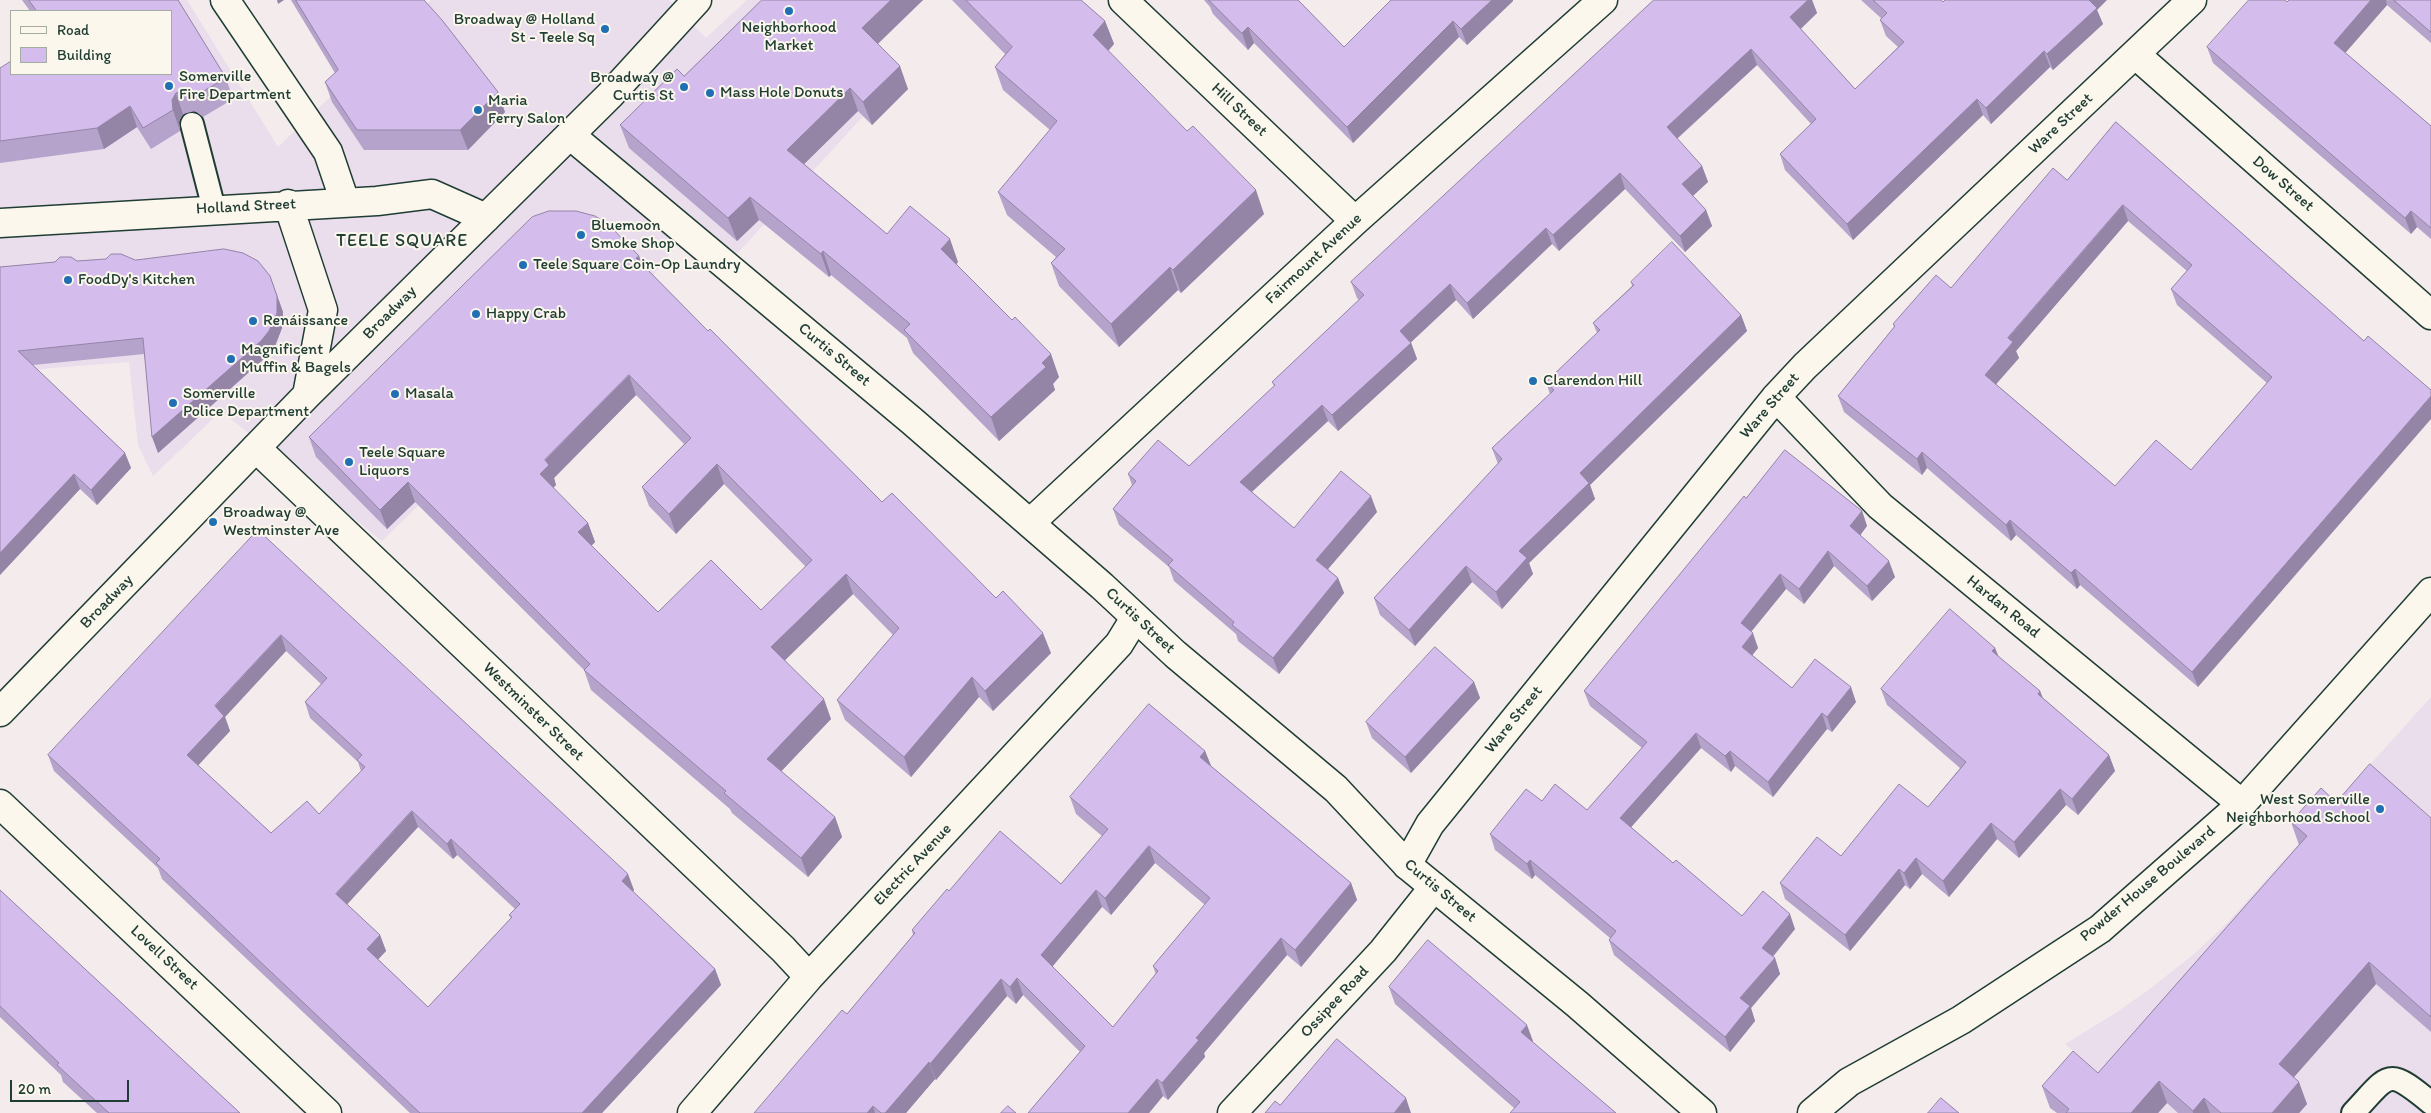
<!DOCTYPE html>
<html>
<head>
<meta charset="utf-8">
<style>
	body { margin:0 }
	#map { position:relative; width:2431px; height:1113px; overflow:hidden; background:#f3ebec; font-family:Itim,sans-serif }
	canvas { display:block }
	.legend { position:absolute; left:10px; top:10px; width:162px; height:65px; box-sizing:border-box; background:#fbf7ec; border:1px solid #a3ada2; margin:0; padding:6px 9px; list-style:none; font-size:15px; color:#1f3d34 }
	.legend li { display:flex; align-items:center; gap:10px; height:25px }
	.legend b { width:25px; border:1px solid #a3ada2 }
	.scale { position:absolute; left:10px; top:1080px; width:119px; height:22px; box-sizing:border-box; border:2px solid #1f3d34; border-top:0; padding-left:6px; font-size:15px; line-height:18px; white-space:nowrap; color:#1f3d34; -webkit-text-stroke:4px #fbf7ec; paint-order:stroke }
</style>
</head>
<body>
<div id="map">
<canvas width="2431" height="1113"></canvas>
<ul class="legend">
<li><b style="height:6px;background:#fbf7ec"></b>Road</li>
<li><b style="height:14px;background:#d4bded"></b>Building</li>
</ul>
<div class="scale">20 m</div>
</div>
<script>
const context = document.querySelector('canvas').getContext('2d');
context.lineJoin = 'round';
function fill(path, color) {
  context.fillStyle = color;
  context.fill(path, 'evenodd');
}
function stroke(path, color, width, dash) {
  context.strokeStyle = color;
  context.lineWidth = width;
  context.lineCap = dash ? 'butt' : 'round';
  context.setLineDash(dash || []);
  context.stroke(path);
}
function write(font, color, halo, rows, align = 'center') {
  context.font = font + ' Itim,sans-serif';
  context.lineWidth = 4;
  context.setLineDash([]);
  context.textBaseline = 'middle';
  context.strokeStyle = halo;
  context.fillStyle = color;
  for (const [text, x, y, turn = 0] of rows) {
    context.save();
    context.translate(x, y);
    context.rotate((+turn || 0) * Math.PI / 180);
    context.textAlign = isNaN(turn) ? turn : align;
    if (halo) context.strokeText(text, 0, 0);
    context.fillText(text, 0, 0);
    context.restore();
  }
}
fill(new Path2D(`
	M111 0H187L278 147 431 0H669L706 38 747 0H912L864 47 899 77 734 257 689 229 650 279 382 541 221 411 153 476 138 445 129 362 51 368 0 375V76L11 74H171V11Z
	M2431 697V1113H2146L2065 1044 2114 1014 2147 991 2193 955 2228 922Z`), '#eaddec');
const service = new Path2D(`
	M192 124 214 209
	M2353 1113C2390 1074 2386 1066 2431 1103`);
const minor = new Path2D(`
	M225 0 328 152 345 202
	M1123 0 1355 221
	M2135 54 2431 315
	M1776 397 1880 506 2242 804
	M256 448 783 949 809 977
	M1030 523 1355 221 1603 0
	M0 804 327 1113
	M1407 865 1430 824 1776 397 1805 366 2192 0
	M692 1113 809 977 1119 644 1135 618
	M1232 1113 1383 951 1434 887`);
const tertiary = new Path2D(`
	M570 135 912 421 1102 586 1175 654 1336 789 1407 865 1577 1004 1702 1113`);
const secondary = new Path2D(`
	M288 204 323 310 307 395
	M0 223 377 201 432 194 486 218
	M0 712 307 395 610 95 697 0
	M1812 1113 1849 1082 1961 1020 2100 929 2242 804 2431 592`);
stroke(service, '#1f3d34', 26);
stroke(minor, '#1f3d34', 31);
stroke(tertiary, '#1f3d34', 31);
stroke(secondary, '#1f3d34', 31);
stroke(service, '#fbf7ec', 22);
stroke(minor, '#fbf7ec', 28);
stroke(tertiary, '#fbf7ec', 28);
stroke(secondary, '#fbf7ec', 28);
fill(new Path2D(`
	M22 0H178L226 78 233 99 203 117 195 111 183 114 179 121 180 131 151 149 137 127 104 149 0 163V68L171 11H30Z
	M291 0H424L505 112 468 150H364L332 102 325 82 335 73Z
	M762 0H923L878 44 908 89 872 125 858 111 804 164 887 234 958 262 956 264 1059 377 1053 384 1055 390 999 441 913 353 907 338 831 275 829 277 759 220 737 241 629 148 620 125 684 76Z
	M952 0H1081L1105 21 1114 44 1108 51 1264 214 1181 293 1178 290 1119 347 1059 286 1051 263 1056 257 1007 215 998 192 1050 130 1003 90 995 67 1005 54Z
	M1204 0H1298L1344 47 1391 0H1513V1L1467 45 1459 37 1353 143 1254 43 1248 50 1213 14 1210 7Z
	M1654 0H1812L1817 13 1801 29 1855 89 1898 47 1886 36 1880 20 1882 19 1861 0H1941L1943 2 2097 10 2103 24 2053 70 2050 67 1991 124 1983 115 1853 240 1785 170 1780 154 1811 124 1757 65 1677 139 1702 166 1708 182 1693 196 1706 210 1712 226 1685 252 1625 189 1559 251 1552 244 1473 319 1456 300 1411 342 1417 359 1338 431 1328 421 1252 492 1294 528 1377 512 1328 569 1338 578 1344 593 1279 674 1238 641 1236 634 1174 581 1169 567 1119 525 1113 509 1132 485 1128 474 1189 466 1274 386 1272 382 1359 300 1357 298 1351 282Z
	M2289 0H2431V43L2387 5 2345 53 2431 126V239L2417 227 2411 234 2213 63 2207 47 2287 2Z
	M2116 122 2364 341 2198 687 2080 585 2077 589 2016 535 2011 541 1927 468 1922 475 1844 412 1838 396 1894 327 1893 324 1951 288 2067 180ZM2128 221 2187 271 2171 289 2177 305 2267 383 2191 470 2115 486 1996 384 2019 358 2016 351Z
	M639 256 642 264 708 331 882 502 1051 653 993 711 979 697 911 777 845 720 837 700 893 635 853 594 785 660 831 719 781 771 835 817 842 837 808 877 732 813 730 809 591 690 584 670 415 502 387 529 316 457 309 437ZM636 395 684 444 642 487 649 506 676 534 724 484 806 567 761 610 658 612 591 546 595 542 588 523 553 488 556 485 554 478Z
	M135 260 270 276 283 312 282 328 275 346 266 357 158 453 144 354 33 365 125 453 131 468 97 505 80 489 0 575V267L77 261Z
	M1631 282 1741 315 1747 331 1590 485 1595 499 1529 563 1533 574 1502 609 1472 582 1415 646 1380 615 1374 598 1498 464 1492 448 1550 394 1546 382 1597 333 1593 323 1632 286Z
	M1746 498 1862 511 1867 526 1860 535 1895 577 1872 601 1834 566 1804 604 1786 589 1751 632 1758 648 1752 655 1792 688 1856 702 1832 732 1827 729 1773 797 1735 766 1731 772 1701 748 1631 827 1673 863 1742 916 1795 929 1773 957 1775 958 1780 974 1751 1008 1755 1021 1730 1052 1614 955 1609 940 1610 938 1535 875 1532 879 1495 850 1490 834 1542 801 1587 810 1642 748 1590 706 1584 691Z
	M258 530 634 890 633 892 715 969 721 985 602 1113H410L162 879 158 868 54 771 48 755ZM286 651 321 684 305 702 310 718 358 762 361 771 319 814 271 833 198 765 230 731 225 717ZM418 827 453 859 457 855 515 909 509 915 511 918 428 1007 378 959 386 951 380 935 347 904Z
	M1995 648 1999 657 2040 691 2043 698 2109 755 2115 771 2078 815 2066 805 2019 858 1997 839 1949 897 1922 874 1910 889 1905 885 1850 951 1785 899 1780 883 1841 856 1928 807 1960 768 1887 705 1881 689Z
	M1474 682 1480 698 1411 773 1372 738 1366 722Z
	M1205 751 1211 766 1351 883 1357 900 1301 967 1287 955 1204 1053 1205 1057 1168 1100 1163 1096 1149 1113H1028L1080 1052 1023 995 1016 1004 1007 996 936 1080 935 1079 906 1113H754L847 1014 913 935 912 930 949 891 1061 884 1102 836 1076 814 1070 797ZM1155 863 1205 905 1153 966 1156 975 1113 1027 1052 966 1102 907 1111 915Z
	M2336 802 2431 818V1032L2376 984 2294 1077 2307 1104 2299 1113H2178L2167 1103 2158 1113H2057L2050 1108 2042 1086 2098 1073 2299 845 2291 822Z
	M0 890 240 1113H97L63 1082 61 1075 0 1017Z
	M1389 987 1533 1041 1532 1042 1616 1113 1514 1108 1395 1004Z`), '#b6a3cc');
fill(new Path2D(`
	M277 0H284L278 4Z
	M891 0H923L870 51 862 28Z
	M1492 0H1513V1L1467 45 1461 29Z
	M1808 0H1812L1817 13 1796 33 1790 17Z
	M2088 0H2107L2097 10 2103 24 2053 70 2047 54Z
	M2371 0H2386L2387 5 2340 59 2334 43Z
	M1105 21 1114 44 1102 58 1093 35Z
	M1453 21 1459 37 1353 143 1347 127Z
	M1248 27 1254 43 1248 50 1242 33Z
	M1751 49 1757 65 1672 143 1667 127Z
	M2044 51 2050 67 1991 124 1986 108Z
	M900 66 908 89 872 125 863 102Z
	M850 88 858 111 795 173 787 150Z
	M498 92 505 112 468 150 460 130Z
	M176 93 183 114 179 121 180 131 173 110 172 100Z
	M1977 99 1983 115 1853 240 1847 224Z
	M130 106 137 127 104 149 97 128Z
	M1702 166 1708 182 1688 200 1682 184Z
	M1620 173 1625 189 1559 251 1553 235Z
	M1256 190 1264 214 1181 293 1173 270Z
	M750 197 759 220 737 241 728 218Z
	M2123 205 2128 221 2016 351 2019 358 1991 390 1985 375 2008 338Z
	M1706 210 1712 226 1685 252 1680 236Z
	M2411 211 2417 227 2411 234 2405 218Z
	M1546 228 1552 244 1473 319 1467 303Z
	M950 239 958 262 950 272 941 249Z
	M823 251 831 275 829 277 821 254Z
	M639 256 646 276 636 258Z
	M1170 267 1178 290 1119 347 1111 324Z
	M270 276 283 312 282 328 275 346 266 357 158 453 152 437Z
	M1450 284 1456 300 1406 347 1400 331Z
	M1741 315 1747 331 1590 485 1595 499 1529 563 1533 574 1502 609 1496 592 1519 551 1580 473Z
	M1411 343 1417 359 1338 431 1332 415Z
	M1051 354 1059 377 1053 384 1055 390 999 441 991 417 1042 363Z
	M629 375 636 395 554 478 556 485 547 494 540 474 545 460Z
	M2431 396V419L2198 687 2192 672Z
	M1322 405 1328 421 1245 498 1240 482Z
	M1922 452 1927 468 1922 475 1917 459Z
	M125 453 131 468 97 505 91 490Z
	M717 464 724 484 676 534 669 514Z
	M74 474 80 489 0 575V553Z
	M408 482 415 502 387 529 380 510Z
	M1371 496 1377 512 1322 576 1316 560Z
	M1862 511 1867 526 1856 541 1850 526Z
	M2010 520 2016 535 2011 541 2006 525Z
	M588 523 595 542 585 552 578 532Z
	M1828 551 1834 566 1804 604 1799 589Z
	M1889 561 1895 577 1872 601 1867 586Z
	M1466 566 1472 582 1415 646 1409 630Z
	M2075 569 2080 585 2077 589 2071 573Z
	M846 574 853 594 778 667 771 647Z
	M1780 574 1786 589 1746 638 1741 623Z
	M1338 578 1344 593 1279 674 1273 658Z
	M1043 633 1051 653 993 711 985 691Z
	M1753 633 1758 648 1747 662 1742 647Z
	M281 635 286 651 225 717 230 731 193 771 187 755 215 706Z
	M1995 648 2001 664 1992 651Z
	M972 677 979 697 911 777 904 757Z
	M1474 682 1480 698 1411 773 1405 757Z
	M1851 687 1856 702 1832 732 1827 717Z
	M2040 691 2046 707 2038 694Z
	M824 699 831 719 774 779 767 759Z
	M1822 713 1827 729 1773 797 1768 782Z
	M1696 733 1701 748 1626 833 1620 818Z
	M1205 751 1212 768 1200 757Z
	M1730 751 1735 766 1731 772 1725 756Z
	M2109 755 2115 771 2078 815 2072 799Z
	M2060 789 2066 805 2019 858 2014 842Z
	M412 811 418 827 342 910 336 894Z
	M835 817 842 837 808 877 801 858Z
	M1991 823 1997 839 1949 897 1943 881Z
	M451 839 457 855 453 859 447 844Z
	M1149 846 1155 863 1111 915 1105 898Z
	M1916 858 1922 874 1910 889 1904 873Z
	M1530 860 1535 875 1532 879 1527 864Z
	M1899 869 1905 885 1850 951 1845 935Z
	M628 874 634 890 627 897 622 881Z
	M1351 883 1357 900 1301 967 1295 950Z
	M1096 890 1102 907 1048 972 1041 955Z
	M1790 914 1795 929 1767 963 1762 948Z
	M380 935 386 951 373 965 367 949Z
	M1281 938 1287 955 1204 1053 1205 1057 1168 1100 1162 1083 1196 1038Z
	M1775 958 1780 974 1751 1008 1755 1021 1730 1052 1725 1037 1740 998Z
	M2369 962 2376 984 2286 1086 2279 1064Z
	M715 969 721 985 602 1113H582Z
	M1017 978 1023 995 1016 1004 1010 987Z
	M1001 979 1007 996 936 1080 930 1064Z
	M1527 1025 1533 1041 1527 1048 1521 1032Z
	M929 1062 935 1079 906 1113H885Z
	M1157 1079 1163 1096 1149 1113H1128Z
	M2159 1081 2167 1103 2158 1113H2131Z
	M2299 1082 2307 1104 2299 1113H2272Z
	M1406 1098 1411 1113H1394Z
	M2204 1098 2210 1113H2193V1111Z
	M873 1106 875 1113H867Z`), '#9484a6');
const building = new Path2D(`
	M29 0H178L226 78 195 96 187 90 176 93 172 100 173 110 143 128 130 106 97 128 0 141V68L11 61V74H171V11H37Z
	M296 0H424L442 20 498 92 460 130H357L325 82 338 70Z
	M762 0H891L862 28 900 66 863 102 850 88 787 150 887 234 910 206 950 239 941 249 1012 320 1015 317 1051 354 1042 363 1046 367 991 417 904 330 910 324 823 251 821 254 750 197 728 218 620 125 677 69 684 76Z
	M966 0H1081L1105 21 1093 35 1187 131 1193 126 1256 190 1173 270 1170 267 1111 324 1051 263 1065 249 998 192 1057 121 995 67 1012 47Z
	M1209 0H1298L1344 47 1391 0H1492L1461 29 1453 21 1347 127 1248 27 1242 33Z
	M1654 0H1808L1790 17 1855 89 1904 42 1880 20 1887 13 1873 0H1941L1943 2 1945 0H2089L2097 8 2047 54 2044 51 1986 108 1977 99 1847 224 1780 154 1816 119 1751 49 1667 127 1702 166 1682 184 1706 210 1680 236 1620 173 1553 235 1546 228 1467 303 1450 284 1400 331 1411 343 1332 415 1322 405 1240 482 1294 528 1341 471 1371 496 1316 560 1338 578 1273 658 1232 625 1234 622 1168 565 1173 560 1113 509 1136 481 1128 474 1158 440 1189 466 1275 385 1272 382 1364 295 1351 282Z
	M2249 0H2285L2287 2 2289 0H2371L2334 43 2431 126V228L2411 211 2405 218 2207 47Z
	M2394 0H2431V32Z
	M2116 122 2364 341 2368 336 2431 390V396L2192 672 2075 569 2071 573 2010 520 2006 525 1922 452 1917 459 1838 396 1895 326 1893 324 1936 275 1951 288 2053 168 2067 180ZM2123 205 2192 265 2171 289 2272 377 2191 470 2156 440 2115 486 1985 375 2013 342 2008 338Z
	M549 211H576L595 216 608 224 639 256 636 258 708 331 710 329 882 502 892 493 996 598 1003 591 1043 633 985 691 972 677 904 757 837 700 899 628 846 574 771 647 824 699 767 759 835 817 801 858 724 793 726 791 584 670 590 664 408 482 380 510 309 437 532 217ZM629 375 691 438 642 487 669 514 717 464 812 560 761 610 711 560 658 612 578 532 588 523 540 474 549 465 545 460Z
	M1672 242 1741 315 1580 473 1589 483 1519 551 1527 558 1496 592 1466 566 1409 630 1374 598 1502 459 1492 448 1554 390 1546 382 1600 330 1593 323 1634 285 1631 282Z
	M224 249 243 253 258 261 270 276 277 296V313L269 331 261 341 152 437 143 338 18 351 125 453 91 490 74 474 0 553V267L55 262 60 257H71L77 261 106 259 111 254H121L135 260Z
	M1785 450 1862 511 1850 526 1889 561 1867 586 1828 551 1799 589 1780 574 1741 623 1753 633 1742 647 1792 688 1815 659 1851 687 1827 717 1822 713 1768 782 1730 751 1725 756 1696 733 1620 818 1673 863 1676 860 1742 916 1763 891 1790 914 1762 948 1775 958 1740 998 1750 1006 1725 1037 1609 940 1616 931 1530 860 1527 864 1490 834 1526 789 1542 801 1555 784 1587 810 1647 742 1584 691 1744 496 1746 498Z
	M258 530 628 874 622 881 715 969 582 1113H420L156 863 160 859 48 755ZM281 635 327 678 305 702 362 755 357 760 365 767 319 814 307 801 271 833 187 755 224 716 215 706ZM412 811 447 844 451 839 520 904 509 915 512 917 428 1007 367 949 380 935 336 894Z
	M1950 609 1995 648 1992 651 2040 691 2038 694 2109 755 2072 799 2060 789 2014 842 1991 823 1943 881 1916 858 1904 873 1899 869 1845 935 1780 883 1817 837 1841 856 1899 784 1928 807 1966 762 1881 689Z
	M1435 647 1474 682 1405 757 1366 722Z
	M1149 704 1205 751 1200 757 1351 883 1295 950 1281 938 1196 1038 1199 1040 1162 1083 1157 1079 1128 1113H1028L1085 1046 1017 978 1010 987 1001 979 930 1064 929 1062 885 1113H881L873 1106 867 1113H754L842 1010 847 1014 915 933 912 930 947 889 949 891 1000 831 1061 884 1108 829 1070 797ZM1149 846 1210 898 1153 966 1158 971 1113 1027 1041 955 1096 890 1105 898Z
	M2370 764 2431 818V1017L2369 962 2279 1064 2299 1082 2272 1113H2221L2204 1098 2193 1111 2159 1081 2131 1113H2066L2069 1109 2042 1086 2073 1051 2098 1073 2307 836 2291 822 2321 788 2336 802Z
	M0 890 240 1113H109L57 1065 59 1063 0 1006Z
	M1428 940 1527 1025 1521 1032 1616 1113H1510L1520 1102 1389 987Z
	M1337 1039 1406 1098 1394 1113H1265L1275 1101 1280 1105Z
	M1941 1098 1959 1113H1928Z
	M1008 1106 1016 1113H1001Z`);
fill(building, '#d4bded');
stroke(building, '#9484a6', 1);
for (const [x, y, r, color] of [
	[789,11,5,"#1f6fb2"],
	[605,29,5,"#1f6fb2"],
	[169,86,5,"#1f6fb2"],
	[684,87,5,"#1f6fb2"],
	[710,93,5,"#1f6fb2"],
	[478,110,5,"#1f6fb2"],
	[581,235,5,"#1f6fb2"],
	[523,265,5,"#1f6fb2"],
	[68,280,5,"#1f6fb2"],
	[476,314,5,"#1f6fb2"],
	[253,321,5,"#1f6fb2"],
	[231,359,5,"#1f6fb2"],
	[1533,381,5,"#1f6fb2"],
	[395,394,5,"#1f6fb2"],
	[173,403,5,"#1f6fb2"],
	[349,462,5,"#1f6fb2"],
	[213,522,5,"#1f6fb2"],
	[2380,809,5,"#1f6fb2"]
]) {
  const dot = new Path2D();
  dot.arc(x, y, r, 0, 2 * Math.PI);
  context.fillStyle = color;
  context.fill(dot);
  stroke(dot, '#fbf7ec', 2);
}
write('16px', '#1f3d34', '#fbf7ec', [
	["Broadway @ Holland",595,20,"right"],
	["St - Teele Sq",595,38,"right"],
	["Neighborhood",789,28,"center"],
	["Market",789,46,"center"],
	["Somerville",179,77],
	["Fire Department",179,95],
	["Broadway @",674,78,"right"],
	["Curtis St",674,96,"right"],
	["Mass Hole Donuts",720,93],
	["Maria",488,101],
	["Ferry Salon",488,119],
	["Bluemoon",591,226],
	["Smoke Shop",591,244],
	["Teele Square Coin-Op Laundry",533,265],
	["FoodDy's Kitchen",78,280],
	["Happy Crab",486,314],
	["Renáissance",263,321],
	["Magnificent",241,350],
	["Muffin & Bagels",241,368],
	["Clarendon Hill",1543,381],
	["Somerville",183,394],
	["Police Department",183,412],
	["Masala",405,394],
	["Teele Square",359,453],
	["Liquors",359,471],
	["Broadway @",223,513],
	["Westminster Ave",223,531],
	["West Somerville",2370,800,"right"],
	["Neighborhood School",2370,818,"right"]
], 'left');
write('16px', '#1f3d34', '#fbf7ec', [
	["Hill Street",1239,110,43],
	["Ware Street",2061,124,-43],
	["Dow Street",2283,184,41],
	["Holland Street",246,207,-3],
	["Fairmount Avenue",1314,259,-43],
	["Broadway",390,313,-45],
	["Curtis Street",834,355,40],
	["Ware Street",1770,406,-49],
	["Broadway",107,602,-46],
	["Hardan Road",2003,607,39],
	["Curtis Street",1140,621,43],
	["Westminster Street",533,712,44],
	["Ware Street",1514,720,-51],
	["Electric Avenue",913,865,-47],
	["Powder House Boulevard",2148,884,-40],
	["Curtis Street",1440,891,40],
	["Lovell Street",164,958,43],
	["Ossipee Road",1335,1002,-47]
]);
context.letterSpacing = '1px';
write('18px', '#1f3d34', '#fbf7ec', [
	["TEELE SQUARE",402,241]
]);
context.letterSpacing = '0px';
</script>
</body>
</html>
